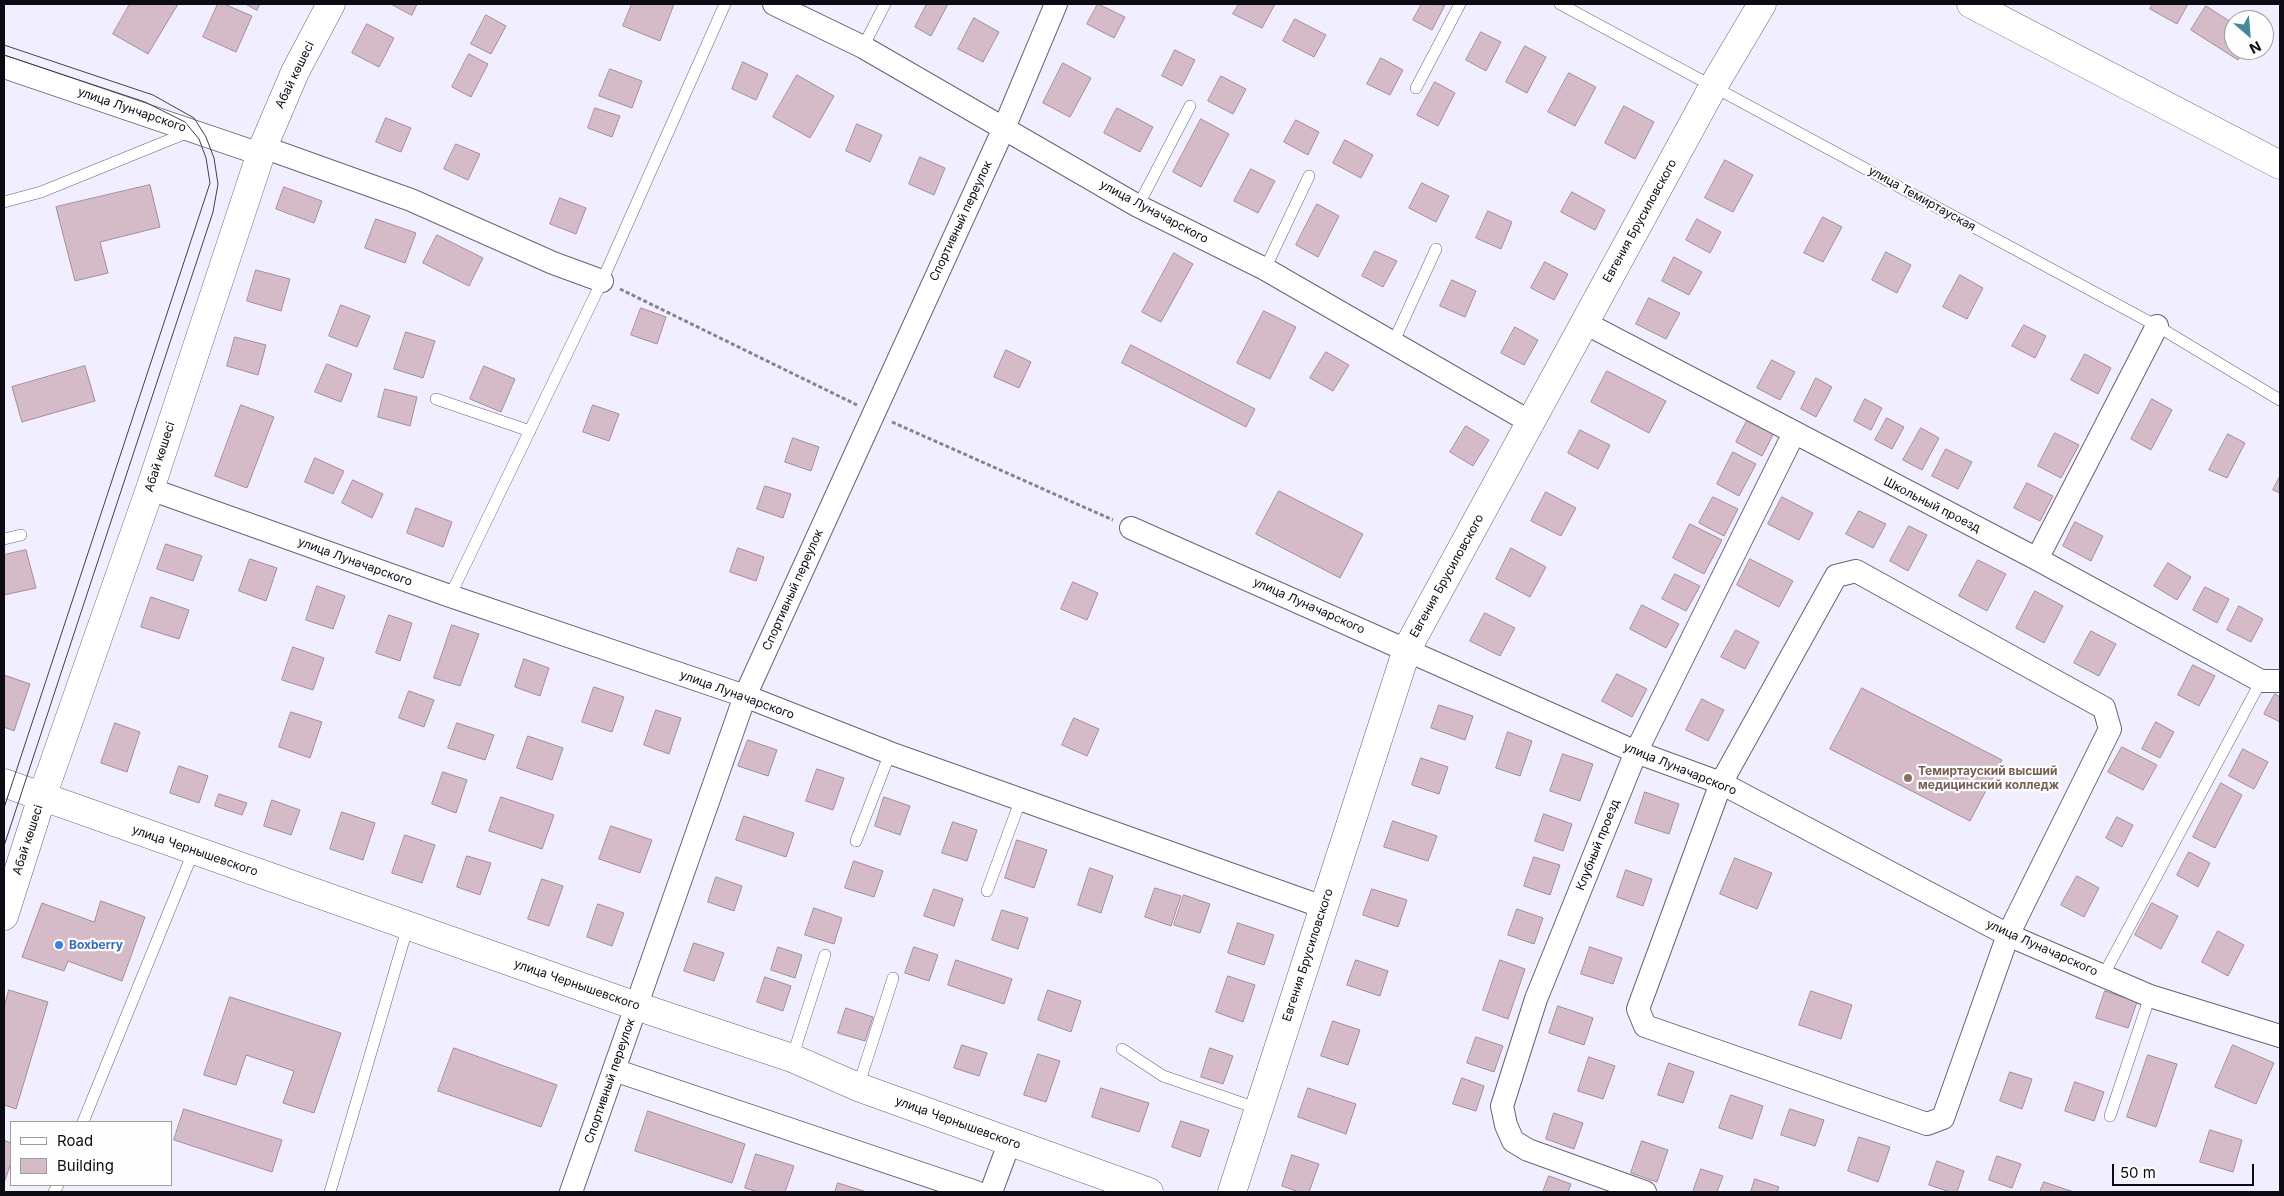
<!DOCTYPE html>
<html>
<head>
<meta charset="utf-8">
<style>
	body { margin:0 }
	#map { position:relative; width:2284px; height:1196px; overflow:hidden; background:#f1efff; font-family:Inter,sans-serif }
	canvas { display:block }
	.frame { position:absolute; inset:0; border:5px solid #0c0b13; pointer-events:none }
	.legend { position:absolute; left:10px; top:1121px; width:162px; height:65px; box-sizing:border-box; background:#fefefe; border:1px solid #9d9da0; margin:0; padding:6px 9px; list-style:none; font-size:15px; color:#0c0b13 }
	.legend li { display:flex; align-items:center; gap:10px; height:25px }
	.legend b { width:25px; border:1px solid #9d9da0 }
	.north { position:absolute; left:2224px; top:10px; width:50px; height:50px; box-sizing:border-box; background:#fefefe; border:1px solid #9d9da0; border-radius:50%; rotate:153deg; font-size:14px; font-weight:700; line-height:20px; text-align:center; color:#0c0b13 }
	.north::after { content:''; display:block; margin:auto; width:18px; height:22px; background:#458898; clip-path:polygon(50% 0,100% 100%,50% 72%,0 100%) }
	.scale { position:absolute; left:2112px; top:1164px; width:142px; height:22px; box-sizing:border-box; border:2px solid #0c0b13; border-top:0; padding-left:6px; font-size:15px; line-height:18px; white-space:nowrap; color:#0c0b13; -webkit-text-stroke:4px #fefefe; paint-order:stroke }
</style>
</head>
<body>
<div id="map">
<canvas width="2284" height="1196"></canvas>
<div class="frame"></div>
<ul class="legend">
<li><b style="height:6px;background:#fff"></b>Road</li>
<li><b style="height:14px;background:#d5bac7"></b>Building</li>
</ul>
<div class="north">N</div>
<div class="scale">50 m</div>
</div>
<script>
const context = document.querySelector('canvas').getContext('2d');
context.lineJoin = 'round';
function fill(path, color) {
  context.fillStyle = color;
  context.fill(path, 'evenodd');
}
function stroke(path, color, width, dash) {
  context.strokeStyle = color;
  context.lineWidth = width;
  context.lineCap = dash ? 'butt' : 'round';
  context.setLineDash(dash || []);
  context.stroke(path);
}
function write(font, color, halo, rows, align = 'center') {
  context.font = font + ' Inter,sans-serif';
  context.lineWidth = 4.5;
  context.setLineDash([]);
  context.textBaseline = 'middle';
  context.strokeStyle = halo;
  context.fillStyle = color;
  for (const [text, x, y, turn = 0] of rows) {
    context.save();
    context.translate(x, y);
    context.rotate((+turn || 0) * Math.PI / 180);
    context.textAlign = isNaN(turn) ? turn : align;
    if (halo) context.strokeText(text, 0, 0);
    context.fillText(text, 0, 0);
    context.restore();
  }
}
const building = new Path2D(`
	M130 4H178L148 54 113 34Z
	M218 4H224L252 16 236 52 203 37Z
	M246 4H260L257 10Z
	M391 4H417L412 15Z
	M632 4H674L660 41 623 26Z
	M927 4H948L931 36 915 27Z
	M1098 4 1125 17 1114 38 1087 24Z
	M1239 4H1275L1262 28 1233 14Z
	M1422 4 1445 5 1432 30 1413 20Z
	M2153 4H2188L2177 24 2150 9Z
	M2206 6 2234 24V50H2245L2238 60 2191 30Z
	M486 15 506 26 491 54 471 44Z
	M974 18 999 32 983 62 958 49Z
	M1295 19 1326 35 1314 57 1283 41Z
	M367 24 394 38 379 67 352 53Z
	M1481 32 1501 42 1486 71 1466 60Z
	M1525 46 1546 57 1527 93 1506 82Z
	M1175 50 1195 60 1182 86 1162 76Z
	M469 54 488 64 471 97 452 87Z
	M1381 58 1403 70 1390 95 1367 84Z
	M743 62 768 74 756 100 732 89Z
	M1063 63 1091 78 1070 117 1043 103Z
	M610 69 642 81 632 108 599 96Z
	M1569 73 1596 87 1575 126 1548 112Z
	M797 75 834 96 810 138 773 117Z
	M1221 76 1246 89 1233 114 1208 101Z
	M1435 82 1455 93 1438 126 1417 115Z
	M1624 106 1654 122 1635 159 1605 143Z
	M595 108 620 116 612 137 588 128Z
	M1117 108 1153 127 1140 152 1104 133Z
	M386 118 411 128 401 152 376 142Z
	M1201 119 1229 134 1201 187 1173 172Z
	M1296 120 1319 132 1308 155 1284 142Z
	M857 124 882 135 870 162 846 151Z
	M1345 140 1373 155 1361 178 1333 163Z
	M456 144 480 154 468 180 444 169Z
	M920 157 945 168 934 195 909 184Z
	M1725 160 1753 175 1733 212 1705 198Z
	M1251 169 1275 181 1258 213 1234 201Z
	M1422 183 1449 196 1436 222 1409 208Z
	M150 185 160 227 100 242 108 273 75 281 56 207Z
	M284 187 322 201 314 223 276 209Z
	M1572 192 1605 210 1595 230 1561 212Z
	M560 198 586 208 576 234 550 224Z
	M1317 204 1339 216 1318 257 1296 245Z
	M1488 211 1512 222 1501 249 1476 238Z
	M1823 217 1842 227 1823 262 1804 253Z
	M376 219 416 233 405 263 365 248Z
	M1697 219 1721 232 1710 253 1686 240Z
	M437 235 483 258 469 286 423 263Z
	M1375 251 1397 261 1383 287 1362 276Z
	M1886 252 1911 265 1897 293 1872 280Z
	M1174 253 1193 264 1161 322 1142 312Z
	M1674 257 1702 272 1689 295 1662 281Z
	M1545 262 1568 274 1554 300 1531 288Z
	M256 270 290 279 281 311 247 301Z
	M1960 275 1983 288 1967 319 1943 307Z
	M1452 280 1476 291 1465 317 1440 306Z
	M1649 298 1680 313 1666 339 1636 324Z
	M341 305 370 316 357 347 329 336Z
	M641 308 666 317 657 344 631 335Z
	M1264 311 1296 327 1270 379 1237 363Z
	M2024 325 2046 336 2035 358 2012 346Z
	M1515 327 1538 340 1524 365 1501 353Z
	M406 332 435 341 423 378 394 369Z
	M235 337 266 345 258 375 227 366Z
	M1131 345 1255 409 1246 427 1122 363Z
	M1006 350 1031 362 1019 388 994 377Z
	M1326 352 1349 365 1333 391 1310 378Z
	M2085 354 2111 368 2098 394 2071 380Z
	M1772 360 1795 372 1780 400 1757 388Z
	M327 364 352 374 341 402 315 392Z
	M85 366 95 401 22 422 12 387Z
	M484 366 515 379 501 412 470 399Z
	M1607 371 1666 401 1649 433 1591 402Z
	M1816 378 1832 387 1816 417 1801 409Z
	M385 389 417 397 410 426 378 417Z
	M1865 399 1882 408 1871 430 1854 421Z
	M2152 399 2172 410 2151 450 2131 439Z
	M241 405 274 417 247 488 215 476Z
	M593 405 619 414 609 441 583 432Z
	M1749 417 1775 431 1762 456 1736 442Z
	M1887 418 1904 427 1892 449 1875 440Z
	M1466 426 1489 440 1473 466 1450 452Z
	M1921 428 1939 438 1922 470 1903 460Z
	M1580 430 1610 445 1598 469 1568 453Z
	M2055 433 2079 445 2061 478 2038 466Z
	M2228 434 2245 443 2227 478 2209 470Z
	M793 438 819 447 811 471 785 462Z
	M1946 449 1972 462 1958 489 1932 476Z
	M1733 452 1756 464 1739 496 1717 484Z
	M315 458 344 471 333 494 305 482Z
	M2280 476V493L2273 490Z
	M353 480 383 494 372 518 342 503Z
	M2027 483 2053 496 2040 521 2014 508Z
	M765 486 791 494 783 518 757 509Z
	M1279 491 1363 534 1340 578 1256 534Z
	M1546 492 1576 508 1561 536 1531 521Z
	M1713 497 1738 509 1724 536 1699 523Z
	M1782 497 1813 513 1799 540 1768 524Z
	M416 508 452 522 443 547 407 533Z
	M1859 511 1886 524 1873 548 1846 534Z
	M2075 522 2103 536 2091 561 2063 546Z
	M1690 524 1722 540 1704 574 1673 558Z
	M1909 526 1927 535 1908 571 1890 561Z
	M166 544 202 556 193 581 157 569Z
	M738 548 764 557 756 581 730 572Z
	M1511 548 1546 567 1530 597 1496 579Z
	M26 550 36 588 4 595V555Z
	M250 559 277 568 266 601 239 591Z
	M1750 559 1793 581 1779 607 1737 585Z
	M1978 560 2006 574 1987 611 1959 596Z
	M2168 563 2191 577 2177 600 2154 586Z
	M1675 574 1700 586 1686 611 1662 599Z
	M1073 582 1098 593 1087 620 1061 609Z
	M317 586 345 596 333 629 306 620Z
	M2205 587 2229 599 2217 623 2193 610Z
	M2035 591 2063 606 2044 643 2016 628Z
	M151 597 189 610 179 639 141 627Z
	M1642 605 1679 624 1666 648 1630 629Z
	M2239 606 2263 619 2251 642 2227 630Z
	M1485 613 1515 628 1500 656 1470 641Z
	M389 615 412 623 400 661 376 653Z
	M452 625 479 634 460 686 434 678Z
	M1736 630 1759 642 1745 669 1721 657Z
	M2091 631 2116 644 2099 676 2074 663Z
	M293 647 324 658 313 690 282 680Z
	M524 659 549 668 540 696 515 687Z
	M2193 665 2215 676 2199 706 2178 695Z
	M1617 674 1647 689 1632 717 1602 701Z
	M4 675 30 684 14 731 4 727Z
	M594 687 624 697 612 732 582 722Z
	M1862 688 2002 760 1970 821 1830 749Z
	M409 691 434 700 424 727 399 718Z
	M2275 694 2280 697V722L2264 714Z
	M1702 699 1724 710 1708 741 1686 730Z
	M1439 705 1473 716 1465 740 1431 728Z
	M656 710 681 718 669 754 644 745Z
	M291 712 322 722 310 758 279 747Z
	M1074 718 1099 729 1087 756 1062 745Z
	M2156 722 2174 732 2160 758 2142 749Z
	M115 723 140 732 127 772 101 763Z
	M457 723 494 735 485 760 448 748Z
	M1508 732 1532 741 1520 776 1496 768Z
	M528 736 563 748 552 780 517 768Z
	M748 740 777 750 768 776 738 766Z
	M2122 747 2157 765 2143 790 2108 772Z
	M2243 749 2268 762 2254 789 2229 776Z
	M1563 754 1593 764 1580 801 1550 791Z
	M1421 758 1448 767 1439 794 1412 785Z
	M179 766 208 776 199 803 170 793Z
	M817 769 844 778 833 810 806 801Z
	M443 772 467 780 456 813 432 804Z
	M2221 783 2242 795 2215 848 2193 837Z
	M1645 792 1679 804 1669 834 1635 823Z
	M219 794 247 803 242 815 215 806Z
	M501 797 554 815 542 849 489 831Z
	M884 797 910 806 900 835 875 826Z
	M272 800 300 810 291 835 264 826Z
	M342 812 375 823 363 860 330 849Z
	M1544 814 1572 824 1563 851 1535 841Z
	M744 816 794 833 786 857 736 840Z
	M2117 817 2133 825 2122 847 2106 838Z
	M1393 821 1437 836 1428 861 1384 847Z
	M953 822 977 830 967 861 942 853Z
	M611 826 652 840 640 873 599 859Z
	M405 835 435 845 422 883 392 873Z
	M1017 840 1047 850 1034 888 1005 878Z
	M2189 852 2210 863 2198 887 2177 875Z
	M467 856 491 863 480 895 457 887Z
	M1534 857 1560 865 1550 895 1524 886Z
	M1735 858 1772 873 1757 909 1720 894Z
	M854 861 883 871 874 897 845 888Z
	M1090 868 1113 876 1101 913 1078 905Z
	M1626 870 1652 879 1643 906 1617 897Z
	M2077 876 2099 888 2084 917 2061 905Z
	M716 877 742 886 734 911 708 902Z
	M542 879 563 886 549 926 528 919Z
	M1155 888 1181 896 1171 926 1145 917Z
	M934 889 963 899 954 926 924 916Z
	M1372 889 1407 900 1398 927 1363 915Z
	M1184 895 1210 904 1200 933 1174 925Z
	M101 901 145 917 122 981 68 961 64 971 22 957 42 903 94 922Z
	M2152 903 2178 916 2161 949 2135 935Z
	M598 904 624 913 612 946 587 937Z
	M814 908 842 918 834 944 805 935Z
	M1517 909 1543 918 1534 944 1508 935Z
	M1002 910 1028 918 1018 949 992 940Z
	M1238 923 1274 935 1264 965 1228 953Z
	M2218 931 2244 945 2228 976 2202 962Z
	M694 943 724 953 714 981 684 971Z
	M778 947 802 955 795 978 771 970Z
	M914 947 938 955 929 981 905 973Z
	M1590 947 1622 958 1613 984 1581 974Z
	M956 960 1012 979 1004 1004 948 985Z
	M1356 960 1388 971 1380 996 1347 985Z
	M1500 960 1525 969 1508 1019 1483 1010Z
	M1228 976 1255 985 1243 1022 1216 1012Z
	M765 977 791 986 783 1011 757 1002Z
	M9 990 48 1002 16 1109 4 1105V1008Z
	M1048 990 1081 1001 1071 1032 1038 1020Z
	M1811 991 1852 1005 1841 1039 1799 1025Z
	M2105 991 2137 1002 2128 1028 2096 1018Z
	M230 997 341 1033 314 1113 283 1103 294 1071 246 1055 236 1085 204 1075Z
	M1558 1006 1593 1018 1584 1045 1549 1033Z
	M846 1008 873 1017 865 1041 838 1033Z
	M1333 1021 1360 1030 1348 1065 1321 1056Z
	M1476 1037 1503 1046 1494 1072 1467 1063Z
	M962 1045 987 1053 979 1076 954 1068Z
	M2233 1045 2274 1063 2256 1104 2215 1087Z
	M454 1048 557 1085 541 1127 438 1091Z
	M1210 1048 1233 1056 1223 1084 1201 1077Z
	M1038 1054 1060 1061 1046 1102 1024 1095Z
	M2148 1055 2177 1064 2156 1127 2127 1117Z
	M1589 1057 1615 1066 1603 1099 1578 1091Z
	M1669 1063 1694 1072 1683 1103 1658 1095Z
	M2010 1072 2032 1079 2022 1109 2000 1101Z
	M1462 1078 1484 1086 1476 1111 1453 1104Z
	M2075 1082 2104 1092 2094 1121 2065 1111Z
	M1101 1088 1149 1103 1139 1132 1092 1117Z
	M1308 1088 1356 1104 1346 1134 1298 1117Z
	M1731 1095 1763 1106 1752 1139 1719 1128Z
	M184 1109 282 1140 272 1172 174 1140Z
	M1790 1109 1824 1120 1815 1146 1781 1135Z
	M648 1111 745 1144 732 1183 635 1151Z
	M1554 1113 1583 1123 1574 1149 1546 1139Z
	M1181 1121 1209 1130 1200 1157 1172 1147Z
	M2210 1130 2242 1140 2233 1172 2200 1162Z
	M1859 1137 1890 1147 1878 1182 1848 1171Z
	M4 1140 11 1143V1163L4 1183Z
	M1642 1141 1668 1150 1657 1182 1631 1173Z
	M756 1154 794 1166 785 1192H758L745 1188Z
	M1292 1155 1319 1164 1309 1192H1299L1282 1186Z
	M1997 1156 2021 1164 2012 1188 1989 1180Z
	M1937 1161 1964 1171 1957 1192H1950L1929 1185Z
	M1701 1169 1723 1176 1717 1192H1693Z
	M1549 1176 1571 1184 1568 1192H1543Z
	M1755 1179 1779 1187 1777 1192H1751Z
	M2044 1182 2074 1192H2040Z
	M838 1183 867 1192H835Z`);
fill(building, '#d5bac7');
stroke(building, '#a58c99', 1);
const service = new Path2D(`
	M1560 4 2157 326 2280 400
	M863 47 885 4
	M1416 88 1460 4
	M4 202 41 192 189 132
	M1138 206 1190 106
	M1265 269 1309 176
	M1393 343 1436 249
	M436 399 530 431
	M4 539 21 535
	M450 596 602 281 725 4
	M856 841 890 753
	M987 891 1021 799
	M2103 976 2261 681
	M1122 1049 1163 1076 1259 1109
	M792 1058 825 955
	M858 1087 893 978
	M2110 1116 2150 996
	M83 1122 194 850
	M54 1192 58 1185
	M330 1192 408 926`);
const minor = new Path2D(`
	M774 4 863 47 1138 206 1265 269 1532 423
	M4 67 260 154
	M263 147 411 200 553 263 602 281
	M1585 323 2037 559 2261 681H2280
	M150 489 450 596 745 696 890 753 1323 907
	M1131 528 1636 752 1721 783 2008 935 2150 996 2280 1036
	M2037 559 2157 326
	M1856 571 2104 708 2110 729 2008 935 1943 1118 1927 1124 1645 1026 1638 1009 1721 783 1836 576Z
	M614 1070 976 1192
	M571 1192 745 696 1004 128 1056 4
	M991 1192 1010 1141
	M1645 1192 1528 1150 1513 1141 1506 1125 1502 1106 1536 999 1636 752 1794 433`);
const tertiary = new Path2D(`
	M1971 4 2280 165
	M4 783 636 1006 792 1058 858 1087 1149 1192
	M4 916 42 797 150 489 263 147 295 72 331 4
	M1232 1192 1407 649 1714 85 1762 4`);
stroke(service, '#66637a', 12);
stroke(minor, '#66637a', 24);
stroke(tertiary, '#66637a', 29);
stroke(new Path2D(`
	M620 289 857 405
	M892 422 1113 520`), '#84838f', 3, [4, 2.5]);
stroke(service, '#fff', 11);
stroke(minor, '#fff', 22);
stroke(tertiary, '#fff', 28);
stroke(new Path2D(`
	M4 45 153 95 194 118 206 137 214 158 218 184 213 212 4 846
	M4 55 145 102 185 122 199 139 206 158 210 183 4 808`), '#403f49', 1);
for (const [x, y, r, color] of [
	[1908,778,5,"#8d6e63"],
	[59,945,5,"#3f7fe0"]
]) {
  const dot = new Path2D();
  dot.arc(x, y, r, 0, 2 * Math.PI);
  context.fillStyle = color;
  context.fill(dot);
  stroke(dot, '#fefefe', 2);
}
write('12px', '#0c0b13', '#fefefe', [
	["Абай көшесі",295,75,-64],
	["улица Лунчарского",132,110,19],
	["улица Темиртауская",1922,199,29],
	["улица Луначарского",1154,212,28],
	["Спортивный переулок",961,221,-65],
	["Евгения Брусиловского",1640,221,-61],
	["Абай көшесі",160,457,-72],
	["Школьный проезд",1932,505,27],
	["улица Луначарского",355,562,20],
	["Евгения Брусиловского",1447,576,-61],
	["Спортивный переулок",793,590,-66],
	["улица Луначарского",1309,606,24],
	["улица Луначарского",737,695,20],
	["улица Луначарского",1680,769,22],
	["Абай көшесі",28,840,-72],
	["Клубный проезд",1598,845,-68],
	["улица Чернышевского",195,851,19],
	["улица Луначарского",2042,948,24],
	["Евгения Брусиловского",1308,955,-72],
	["улица Чернышевского",577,985,19],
	["Спортивный переулок",610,1081,-71],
	["улица Чернышевского",958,1123,20]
]);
write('bold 12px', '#785e54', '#fefefe', [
	["Темиртауский высший",1918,771],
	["медицинский колледж",1918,785]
], 'left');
write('bold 12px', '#366cbe', '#fefefe', [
	["Boxberry",69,945]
], 'left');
</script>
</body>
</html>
